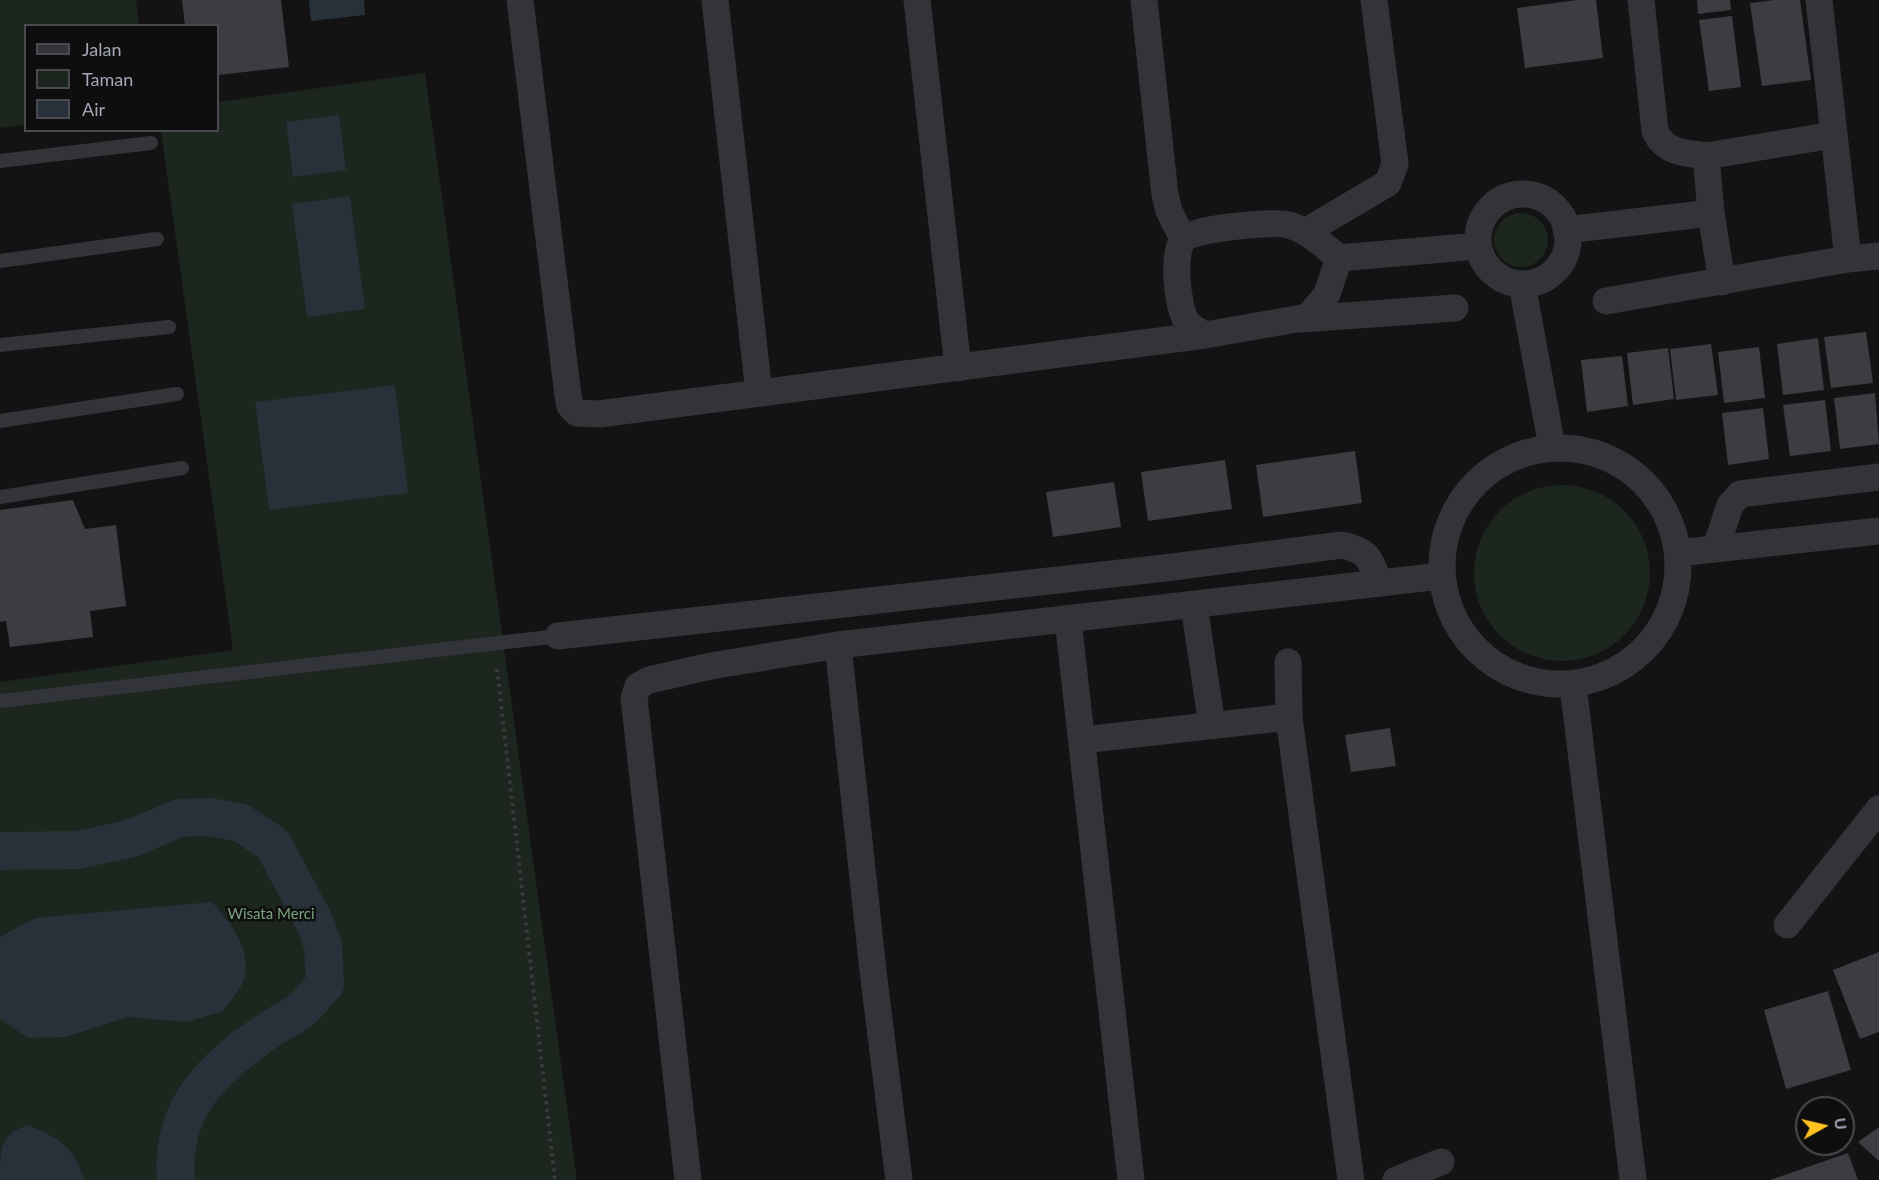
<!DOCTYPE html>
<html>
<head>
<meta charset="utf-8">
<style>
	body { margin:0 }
	#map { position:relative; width:1879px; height:1180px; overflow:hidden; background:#131314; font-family:Lato,sans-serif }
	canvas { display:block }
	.legend { position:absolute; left:24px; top:24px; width:195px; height:108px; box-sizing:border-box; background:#0e0e0f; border:2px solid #4a4b52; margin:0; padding:8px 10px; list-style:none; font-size:18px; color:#a3a7b6 }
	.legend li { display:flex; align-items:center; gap:12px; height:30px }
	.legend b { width:30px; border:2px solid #4a4b52 }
	.north { position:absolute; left:1795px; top:1096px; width:60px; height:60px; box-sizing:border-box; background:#0e0e0f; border:2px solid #4a4b52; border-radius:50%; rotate:82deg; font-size:16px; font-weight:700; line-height:24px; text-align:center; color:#a3a7b6 }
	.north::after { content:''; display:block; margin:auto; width:21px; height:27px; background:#ffc320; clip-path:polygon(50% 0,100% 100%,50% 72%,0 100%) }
</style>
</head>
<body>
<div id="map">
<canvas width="1879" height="1180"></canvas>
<ul class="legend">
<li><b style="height:8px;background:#33343a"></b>Jalan</li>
<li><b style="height:16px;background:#1c251e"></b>Taman</li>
<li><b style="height:16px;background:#283039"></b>Air</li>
</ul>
<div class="north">U</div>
</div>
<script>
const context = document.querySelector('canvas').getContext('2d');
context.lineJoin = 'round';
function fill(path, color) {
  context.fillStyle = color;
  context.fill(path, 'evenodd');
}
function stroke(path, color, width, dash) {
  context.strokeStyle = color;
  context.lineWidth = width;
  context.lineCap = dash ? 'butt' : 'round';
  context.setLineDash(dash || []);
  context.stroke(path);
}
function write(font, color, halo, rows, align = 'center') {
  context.font = font + ' Lato,sans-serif';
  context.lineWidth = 5;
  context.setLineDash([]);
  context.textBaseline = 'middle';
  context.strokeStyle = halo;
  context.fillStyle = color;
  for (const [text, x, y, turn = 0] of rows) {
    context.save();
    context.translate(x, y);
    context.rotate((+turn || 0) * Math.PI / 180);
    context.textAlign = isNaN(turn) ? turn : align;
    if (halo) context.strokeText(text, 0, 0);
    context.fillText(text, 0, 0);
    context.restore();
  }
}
fill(new Path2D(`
	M0 0H136L139 25 26 26 25 125 0 128Z
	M425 73 577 1180H0V682L233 650 161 131 218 130V102Z
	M1494 240a27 27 0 1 1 54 0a27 27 0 1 1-54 0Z
	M1474 573a88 88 0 1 1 176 0a88 88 0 1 1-176 0Z`), '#1c251e');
fill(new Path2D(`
	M309 0H364L365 15 311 21Z
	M339 115 346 170 293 177 286 122Z
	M350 196 365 309 307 317 292 204Z
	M395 385 408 493 269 510 255 402Z
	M212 902C231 923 252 949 244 979 241 990 229 1002 223 1011L187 1022 128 1017 66 1037 28 1038 0 1019V937L35 918Z
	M28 1125C59 1139 74 1145 84 1180H0C0 1146 0 1134 28 1125Z`), '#283039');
stroke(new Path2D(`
	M0 851 77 850 129 839 180 818 210 817 241 823 273 844 316 925 323 946 325 984C317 992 310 1004 300 1011 291 1018 279 1023 269 1030 213 1068 170 1107 176 1180`), '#283039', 38);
fill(new Path2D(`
	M182 0H281L289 67 218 75V26H185Z
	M1577 0H1596L1603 58 1525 68 1517 8Z
	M1697 0H1730L1731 10 1698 14Z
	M1774 0H1800L1811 80 1762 86 1750 3Z
	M1732 16 1741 87 1709 91 1699 20Z
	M1866 332 1873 383 1831 388 1824 337Z
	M1818 338 1824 390 1783 395 1777 344Z
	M1711 344 1718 395 1676 400 1670 349Z
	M1759 347 1765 398 1724 403 1718 352Z
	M1668 348 1674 399 1633 405 1627 353Z
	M1622 356 1628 406 1587 412 1581 360Z
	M1875 393 1879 444 1840 449 1834 398Z
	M1825 400 1831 451 1790 456 1783 405Z
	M1763 408 1769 459 1728 465 1722 413Z
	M1355 451 1362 503 1263 517 1256 465Z
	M1225 460 1232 509 1148 521 1141 472Z
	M1114 482 1121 527 1053 537 1046 492Z
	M73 500 85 529 116 525 126 606 90 611 93 637 10 647 6 621 0 622V510Z
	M1390 728 1396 766 1351 772 1345 735Z
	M1879 952V1032L1860 1039 1833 970Z
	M1828 991 1851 1070 1786 1089 1764 1010Z
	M1879 1127V1161L1858 1142Z
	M1848 1153 1858 1180H1770Z`), '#3c3c42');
stroke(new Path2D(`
	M497 669 555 1180`), '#393b41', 4, [3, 4.5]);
stroke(new Path2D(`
	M0 161 151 143
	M0 261 157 239
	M0 345 169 327
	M0 421 177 394
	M0 497 182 468
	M0 701 558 636`), '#33343a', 14);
stroke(new Path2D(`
	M520 0 568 396 570 406 577 413 599 414 1205 335
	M715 0 759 393
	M917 0 958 368
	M1144 0 1165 195 1169 211 1183 239
	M1641 0 1655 131C1664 153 1686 153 1706 156
	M1478 239a45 45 0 1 1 90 0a45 45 0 1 1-90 0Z
	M1711 213 1722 282
	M1566 230 1711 213 1706 156 1833 135
	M1305 232 1388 183 1395 164 1374 0
	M1339 258 1327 294 1308 317 1205 335C1199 331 1191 328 1187 322 1177 308 1171 248 1185 238 1199 228 1272 221 1289 225 1307 230 1325 246 1339 258L1478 246
	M1848 259 1879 256
	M1522 284 1552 447
	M1606 301 1848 259 1819 0
	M1302 319 1455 308
	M1442 566a118 118 0 1 1 236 0a118 118 0 1 1-236 0Z
	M1716 548 1730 505 1740 494 1879 477
	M1678 553 1879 531
	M1194 605 1212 726
	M1068 620 1131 1180
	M558 636 1165 568 1342 545C1368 551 1369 557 1379 582
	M838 645 873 971 899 1180
	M1288 662 1289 717
	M1573 685 1633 1180
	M1082 740 1289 717 1351 1180
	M1787 925 1879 809
	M688 1180 634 698 638 686 649 680 711 666 838 645 1441 576
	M1396 1180 1441 1162`), '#33343a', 27);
write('15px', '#78a37e', '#0e0e0f', [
	["Wisata Merci",271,914]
]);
</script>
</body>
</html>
